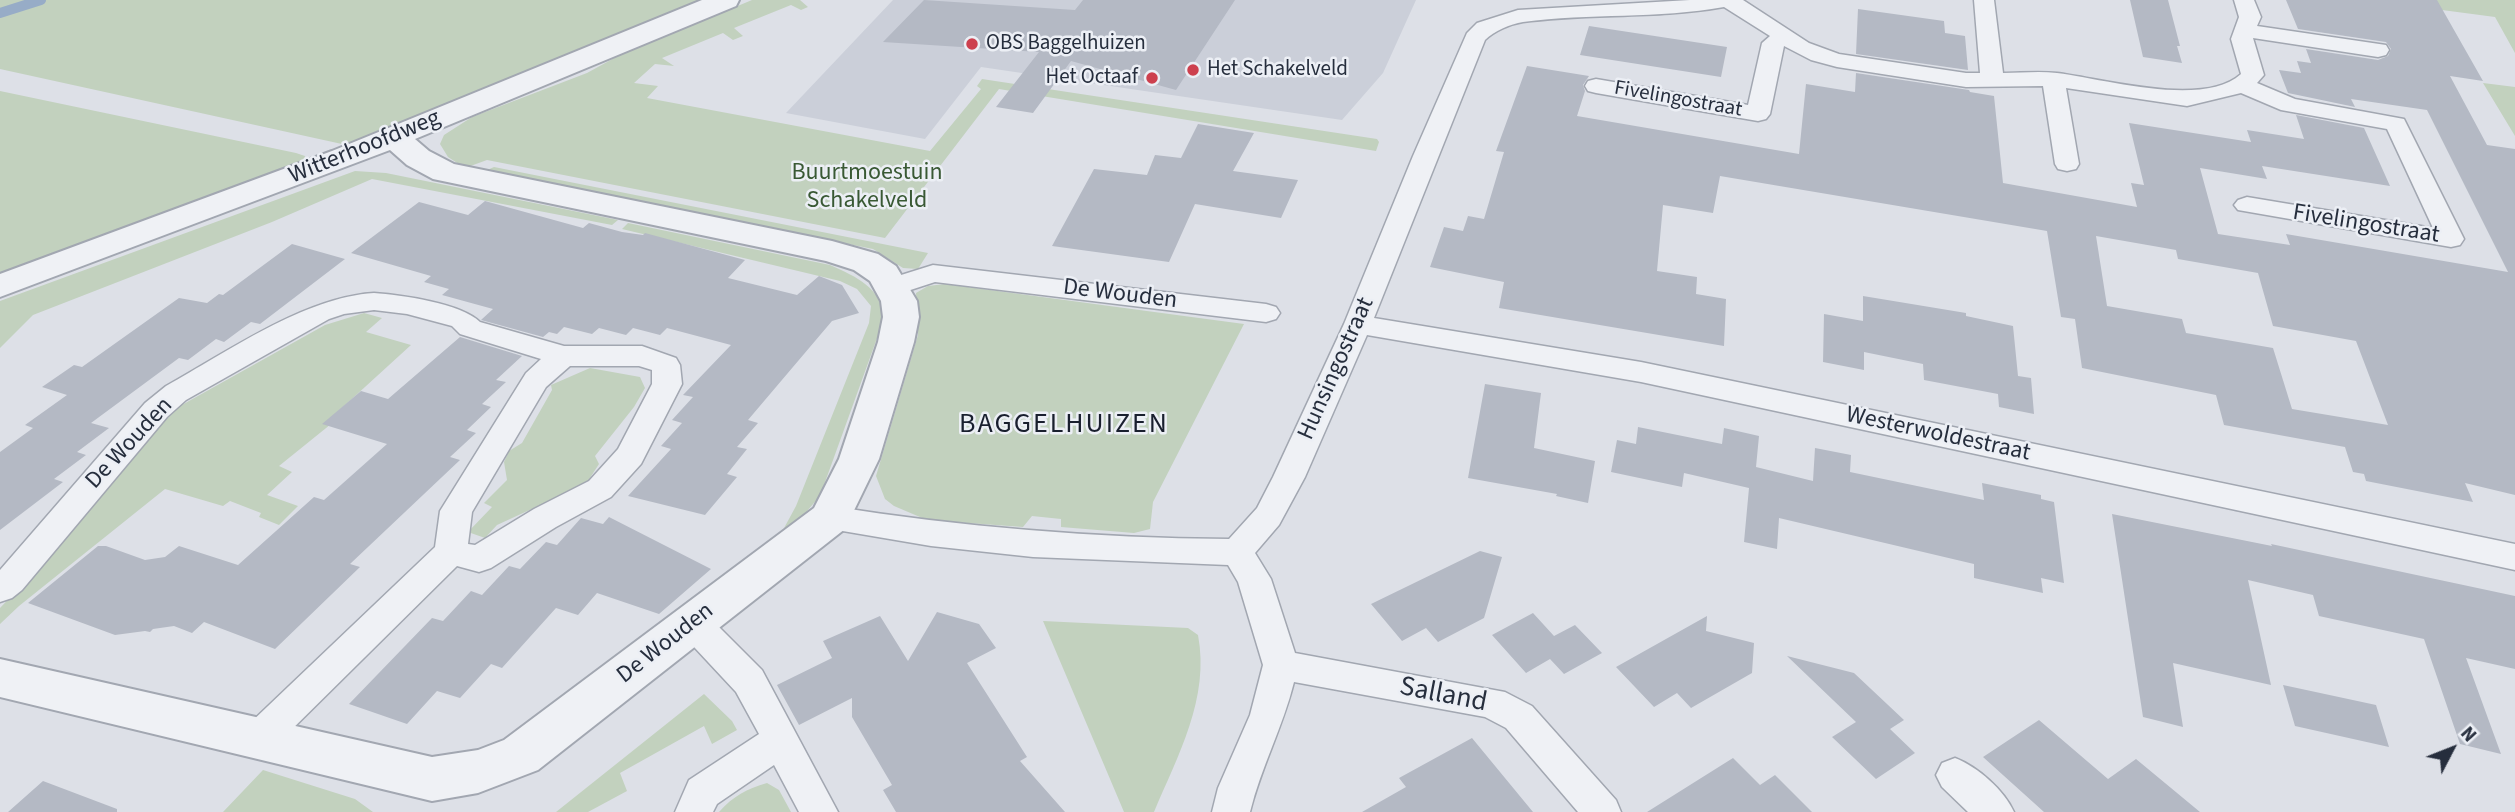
<!DOCTYPE html>
<html>
<head>
<meta charset="utf-8">
<style>
	body { margin:0 }
	#map { position:relative; width:2515px; height:812px; overflow:hidden; background:#dde0e7; font-family:"Source Sans 3",sans-serif }
	canvas { display:block }
	.north { position:absolute; left:2417px; top:714px; width:70px; height:70px; -webkit-text-stroke:5px #eceff5; paint-order:stroke; rotate:48deg; font-size:19px; font-weight:700; line-height:28px; text-align:center; color:#262e3d }
	.north::after { content:''; display:block; margin:auto; width:24px; height:32px; background:#262e3d; clip-path:polygon(50% 0,100% 100%,50% 72%,0 100%) }
</style>
</head>
<body>
<div id="map">
<canvas width="2515" height="812"></canvas>
<div class="north">N</div>
</div>
<script>
const context = document.querySelector('canvas').getContext('2d');
context.lineJoin = 'round';
function fill(path, color) {
  context.fillStyle = color;
  context.fill(path, 'evenodd');
}
function stroke(path, color, width, dash) {
  context.strokeStyle = color;
  context.lineWidth = width;
  context.lineCap = dash ? 'butt' : 'round';
  context.setLineDash(dash || []);
  context.stroke(path);
}
function write(font, color, halo, rows, align = 'center') {
  context.font = font + ' "Source Sans 3",sans-serif';
  context.lineWidth = 5;
  context.setLineDash([]);
  context.textBaseline = 'middle';
  context.strokeStyle = halo;
  context.fillStyle = color;
  for (const [text, x, y, turn = 0] of rows) {
    context.save();
    context.translate(x, y);
    context.rotate((+turn || 0) * Math.PI / 180);
    context.textAlign = isNaN(turn) ? turn : align;
    if (halo) context.strokeText(text, 0, 0);
    context.fillText(text, 0, 0);
    context.restore();
  }
}
fill(new Path2D(`
	M893 0H1416L1383 73 1342 120 981 67 925 139 786 113Z`), '#cbcfd9');
fill(new Path2D(`
	M0 0H706L351 146 0 69Z
	M752 0H800L808 7 801 10 791 5 734 28 743 36 733 40 723 33 662 58 674 66 655 64 634 83 658 86 647 98 930 151 981 89 977 86 982 79 1377 139 1379 142 1376 151 999 89 885 238 487 160 465 168 448 157 440 144 444 135 472 117 587 73 618 56Z
	M2434 0H2515V53L2495 17 2442 10Z
	M2483 83 2515 87V136Z
	M0 91 296 153 305 156 304 162 291 169 0 273Z
	M494 167 928 253 918 269 903 268 873 249 485 171Z
	M355 171 386 173 618 220 612 225 372 179 272 222 33 315 0 348V301Z
	M628 223 830 265C857 277 882 288 884 319L820 496 801 518 783 530 796 506 869 323 871 306 857 289 840 281 622 229Z
	M945 284 1244 324 1153 502 1150 529 1134 533 1061 527V519L1032 516 1023 527 927 520 894 506 885 499 876 476 918 335 916 293 928 286Z
	M364 313 382 318 366 332 411 345 331 418 336 420 279 466 292 472 267 495 298 506 279 525 259 517 261 513 230 501 223 506 165 489 19 606 0 624V608L62 543 157 428 180 406 325 325Z
	M590 368 640 377 645 388 634 407 595 456 599 464 586 484 497 525 485 538 468 532 492 507 484 503 507 480 504 462 509 451 522 443 552 390 551 385Z
	M1043 621 1188 628 1198 635C1210 698 1178 755 1154 812H1124Z
	M704 694 732 721 737 730 712 744 704 726 620 773 627 791 588 812H556Z
	M263 770 355 799 373 812H223Z
	M767 783 779 790 791 812H719C733 796 747 789 767 783Z`), '#c2d1be');
stroke(new Path2D(`
	M0 13 41 0`), '#97acc7', 10);
fill(new Path2D(`
	M924 0 1075 10 1083 0H1235L1176 90 1071 61 1033 113 996 107 1039 52 883 42Z
	M2130 0H2168L2180 46H2177L2182 63 2143 57Z
	M2286 0H2437L2483 81 2450 76 2487 145 2515 149V495L2465 483 2473 502 2366 481 2364 474 2353 472 2345 447 2224 425 2216 395 2082 368 2075 319 2061 317 2047 231 1720 176 1713 213 1663 205 1657 271 1697 277 1696 294 1726 299 1724 346 1499 308 1504 282 1430 267 1444 227 1463 231 1468 216 1484 219 1504 152 1496 151 1527 66 1589 76 1583 85 1585 91 1577 116 1799 154 1806 84 1855 92 1856 73 1969 90 1970 92 1994 96 2003 183 2137 207 2131 183 2144 185 2129 123 2251 142 2247 130 2304 139 2296 115 2364 128 2390 186 2262 166 2267 179 2200 168 2218 234 2290 245 2286 234 2508 272 2427 110 2351 99 2355 107 2288 93 2279 70 2301 73 2297 61 2311 63 2306 49 2378 60 2388 56 2391 49 2386 42 2298 29ZM2096 236 2176 250 2178 259 2258 273 2273 326 2356 341 2388 425 2292 409 2273 348 2186 333 2182 319 2107 306Z
	M1858 9 1944 21 1945 33 1965 36 1968 70 1856 54Z
	M1589 26 1727 47 1721 77 1580 55Z
	M1198 124 1254 133 1233 171 1298 180 1281 218 1195 204 1169 262 1052 246 1094 169 1147 175 1155 155 1181 158Z
	M485 201 583 228 589 223 622 232 643 235 645 233 745 260 728 278 797 295 819 276 842 285 859 313 832 321 748 420 758 423 737 447 747 449 727 474 737 477 705 515 628 496 671 449 661 446 682 423 672 420 693 397 683 395 731 345 667 328 660 335 633 328 626 335 599 328 592 334 564 327 557 334 549 332 543 337 481 320 493 309 442 295 449 289 424 282 431 276 351 253 419 202 468 215Z
	M292 244 345 259 260 324 251 322 224 342 216 339 188 360 179 358 91 423 109 428 77 452 86 455 54 479 63 482 0 530V452L33 428 25 425 67 395 42 387 74 365 82 367 179 298 207 303 219 294 223 295Z
	M1863 296 1966 313V316L2013 326 2018 376 2031 378 2034 414 1999 407 1998 394 1924 380 1923 364 1864 352V370L1823 362 1824 314 1863 321Z
	M460 337 522 356 496 380 506 382 482 404 491 407 467 430 476 433 450 457 460 460 350 564 360 567 275 649 204 622 192 633 174 626 153 629 150 632 145 631 115 635 28 603 98 546H106L145 560 165 557 179 546 238 565 314 497 324 500 387 444 322 424 361 391 388 399Z
	M1485 384 1541 393 1534 448 1595 461 1588 503 1556 496 1557 494 1468 478Z
	M1638 427 1722 444 1724 428 1759 436 1756 467 1813 481 1815 448 1851 455 1850 472 1984 500 1982 483 2041 495V499L2054 502 2064 583 2041 578 2043 593 1974 578V564L1779 518 1777 549 1744 542 1749 488 1684 473 1682 487 1611 472 1617 440 1636 444Z
	M2112 514 2272 546 2271 544 2515 596V669L2466 658 2501 754 2460 744 2424 639 2319 616 2313 595 2248 580 2271 685 2173 663 2183 727 2143 717Z
	M609 517 711 569 659 614 597 593 578 615 556 608 502 668 491 664 460 698 437 691 407 724 349 704 432 618 443 621 471 591 482 595 509 566 520 569 546 542 557 545 581 518 603 524Z
	M1480 551 1502 557 1484 618 1438 642 1426 628 1402 641 1371 604Z
	M937 612 979 624 996 648 967 663 1027 757 1020 761 1065 812H896L883 790 892 785 852 717V698L799 725 777 685 832 658 823 641 880 616 908 661Z
	M1533 613 1554 636 1575 625 1602 653 1564 674 1550 659 1526 673 1492 635Z
	M1707 616 1706 631 1754 643 1752 673 1691 708 1677 693 1654 707 1616 667Z
	M1787 656 1854 673 1904 720 1890 729 1915 753 1876 779 1832 737 1856 722Z
	M2283 685 2376 705 2389 747 2295 726Z
	M2039 720 2108 779 2136 759 2200 812H2044L1983 757Z
	M1472 738 1533 812H1362L1406 787 1399 778Z
	M1733 758 1760 785 1775 775 1812 812H1647Z
	M43 781 117 809V812H8Z`), '#b4b9c4');
const minor = new Path2D(`
	M1690 0H1743L1809 43 1839 54 1966 73H1980L1974 0H1994L2003 73C2020 73 2039 71 2057 73 2105 79 2203 108 2241 74L2231 39 2239 17 2234 0H2254L2261 17 2257 26 2386 45 2389 50 2386 55 2378 57 2253 38 2264 75 2257 83 2295 99 2404 119 2464 239 2460 245 2451 247 2238 210 2234 205 2238 200 2247 197 2433 228 2387 129 2281 110 2241 93 2187 106 2066 88 2079 164 2076 169 2067 171 2058 169 2055 164 2043 86 1966 87 1837 67 1811 60 1784 46 1770 114 1766 119 1758 121 1596 93 1588 91 1585 86 1588 81 1596 79 1748 105 1762 43 1770 36 1724 7C1658 19 1590 13 1523 22 1510 24 1494 31 1485 40L1374 318 1641 362 2515 544V570L1641 382 1367 335 1305 477 1279 525 1255 553 1271 579 1295 653 1505 692 1532 706 1616 800 1621 812H1578L1506 728 1485 717 1294 682C1283 727 1261 767 1250 812H1212L1218 788 1250 715 1263 665 1238 582 1228 565 1033 557 931 546 819 527 814 518 819 509 830 506C962 527 1095 538 1229 539L1257 508 1273 477 1344 324 1413 156 1467 33 1477 23 1518 10Z
	M933 265 1266 304 1276 307 1280 313 1276 319 1266 322 935 282 892 296 882 293 878 287 882 281Z
	M374 293C401 295 461 303 480 322L564 346H642L676 358 680 365 682 384 641 464 611 497 556 527 491 568 479 572 457 566 273 748 260 753 247 748 242 737 247 726 435 547 440 511 445 503 526 373 541 359 460 334 452 326 407 314 374 310 344 314 329 319 186 400 167 417 22 590 12 598 0 602V570L145 403 166 386C227 352 305 297 374 293ZM570 366H639L652 370V384L618 449 589 481 534 509 475 545 468 544 472 512 546 387Z
	M693 609 705 613 762 670 838 812H799L774 765 717 804 713 812H675L689 780 759 734 736 692 681 633 676 623 681 613Z
	M1955 758C1978 767 2004 790 2014 812H1968L1942 787 1936 775 1942 763Z`);
const tertiary = new Path2D(`
	M702 0H739L736 6 415 139 429 151 454 164 832 241 878 254 896 266 917 301 919 317 914 342 879 459 845 529 538 770 478 793 432 801 0 697V659L432 757 478 750 504 740 814 508 839 459 878 342 883 317 881 301 870 281 854 270 826 261 433 179 407 165 390 150 0 297V274L332 151Z`);
stroke(minor, '#a2a7b1', 3);
stroke(tertiary, '#a2a7b1', 4);
fill(minor, '#eff1f5');
fill(tertiary, '#eff1f5');
for (const [x, y, r, color] of [
	[972,44,7,"#cd404e"],
	[1193,70,7,"#cd404e"],
	[1152,78,7,"#cd404e"]
]) {
  const dot = new Path2D();
  dot.arc(x, y, r, 0, 2 * Math.PI);
  context.fillStyle = color;
  context.fill(dot);
  stroke(dot, '#eceff5', 2.5);
}
write('21px', '#262e3d', '#eceff5', [
	["OBS Baggelhuizen",986,44],
	["Het Schakelveld",1207,70],
	["Het Octaaf",1138,78,"right"]
], 'left');
write('21px', '#262e3d', '#eceff5', [
	["Fivelingostraat",1678,100,10]
]);
write('24px', '#262e3d', '#eceff5', [
	["Witterhoofdweg",365,148,-22],
	["Fivelingostraat",2366,225,9],
	["De Wouden",1120,295,7],
	["Hunsingostraat",1337,369,-66],
	["Westerwoldestraat",1938,435,12],
	["De Wouden",130,444,-47],
	["De Wouden",666,644,-38]
]);
write('24px', '#395934', '#eceff5', [
	["Buurtmoestuin",867,174],
	["Schakelveld",867,202]
]);
context.letterSpacing = '2px';
write('28px', '#191f2e', '#eceff5', [
	["BAGGELHUIZEN",1064,426]
]);
context.letterSpacing = '0px';
write('28px', '#262e3d', '#eceff5', [
	["Salland",1443,696,11]
]);
</script>
</body>
</html>
